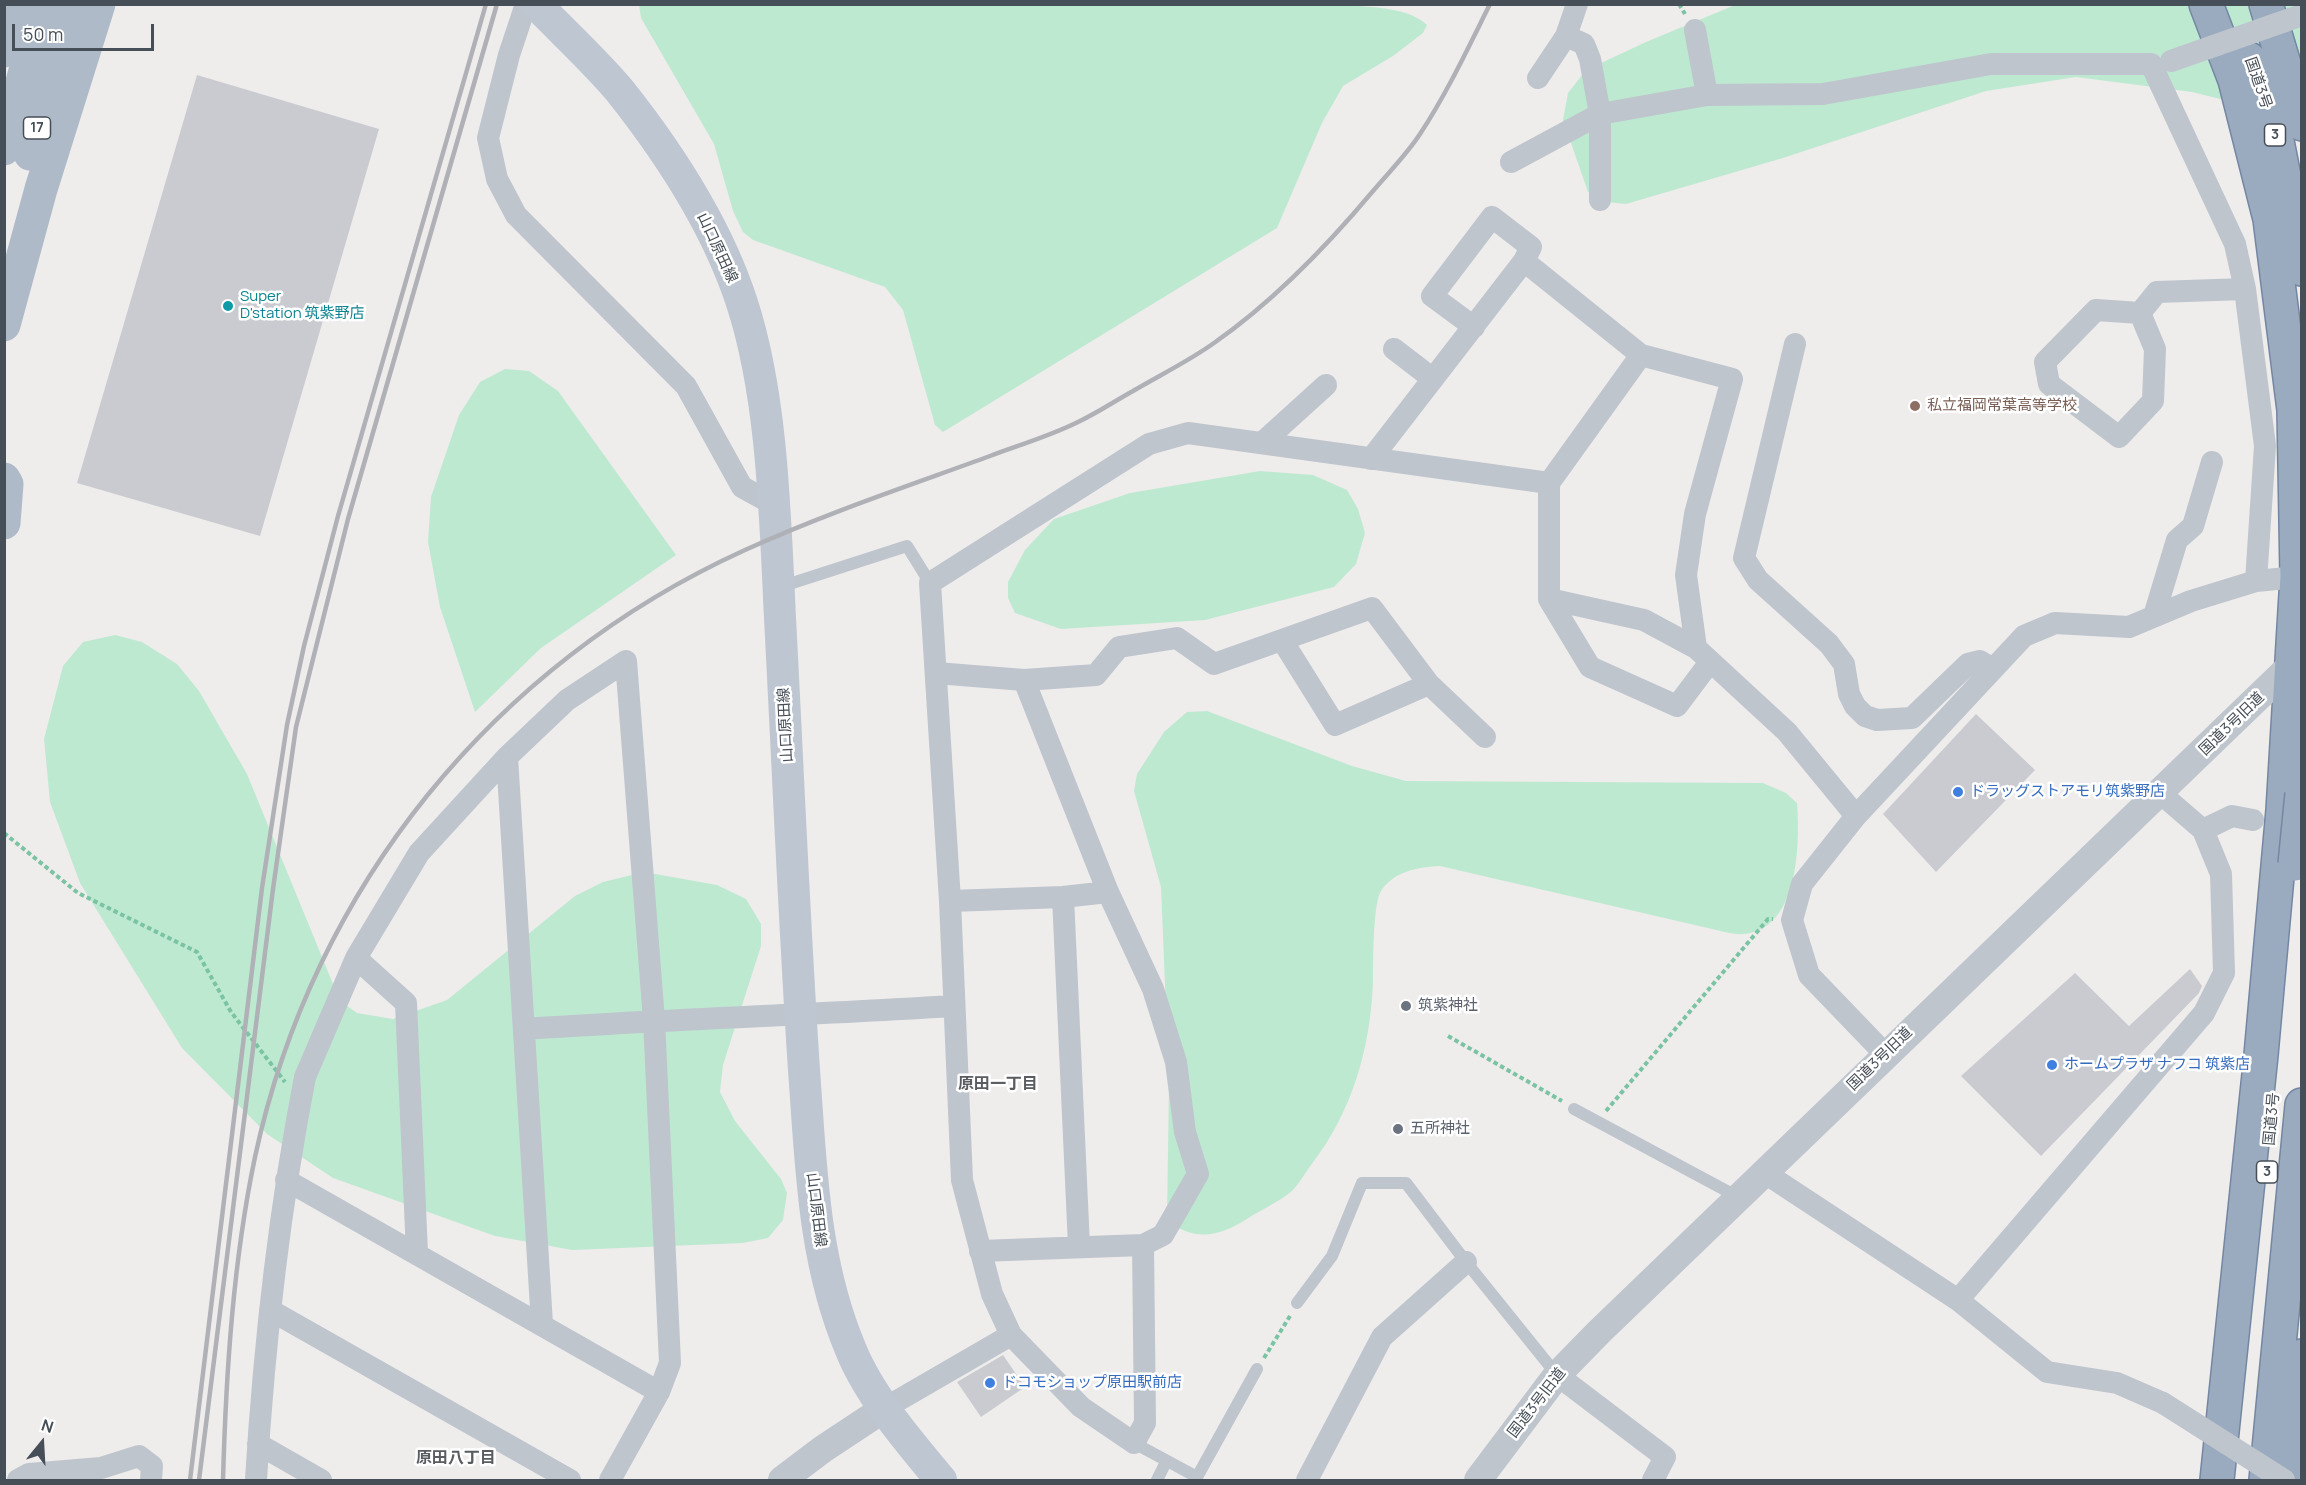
<!DOCTYPE html>
<html>
<head>
<meta charset="utf-8">
<style>
	body { margin:0 }
	#map { position:relative; width:2306px; height:1485px; overflow:hidden; background:#efecec; font-family:Manrope,sans-serif }
	canvas { display:block }
	.frame { position:absolute; inset:0; border:6px solid #464e57; pointer-events:none }
	.north { position:absolute; left:12px; top:1413px; width:60px; height:60px; -webkit-text-stroke:4px #fff; paint-order:stroke; rotate:18deg; font-size:16px; font-weight:700; line-height:24px; text-align:center; color:#464e57 }
	.north::after { content:''; display:block; margin:auto; width:21px; height:27px; background:#464e57; clip-path:polygon(50% 0,100% 100%,50% 72%,0 100%) }
	.scale { position:absolute; left:12px; top:24px; width:142px; height:27px; box-sizing:border-box; border:3px solid #464e57; border-top:0; padding-left:8px; font-size:18px; line-height:21px; white-space:nowrap; color:#464e57; -webkit-text-stroke:4px #fff; paint-order:stroke }
</style>
</head>
<body>
<div id="map">
<canvas width="2306" height="1485"></canvas>
<div class="frame"></div>
<div class="north">N</div>
<div class="scale">50 m</div>
</div>
<script>
const context = document.querySelector('canvas').getContext('2d');
context.lineJoin = 'round';
function fill(path, color) {
  context.fillStyle = color;
  context.fill(path, 'evenodd');
}
function stroke(path, color, width, dash) {
  context.strokeStyle = color;
  context.lineWidth = width;
  context.lineCap = dash ? 'butt' : 'round';
  context.setLineDash(dash || []);
  context.stroke(path);
}
function write(font, color, halo, rows, align = 'center') {
  context.font = font + ' Manrope,"Noto Sans JP",sans-serif';
  context.lineWidth = 5;
  context.setLineDash([]);
  context.textBaseline = 'middle';
  context.strokeStyle = halo;
  context.fillStyle = color;
  for (const [text, x, y, turn = 0] of rows) {
    context.save();
    context.translate(x, y);
    context.rotate((+turn || 0) * Math.PI / 180);
    context.textAlign = isNaN(turn) ? turn : align;
    if (halo) context.strokeText(text, 0, 0);
    context.fillText(text, 0, 0);
    context.restore();
  }
}
fill(new Path2D(`
	M1326 4C1355 7 1406 4 1427 25L1423 33 1393 56 1343 86 1322 123 1277 228 943 432 935 425 903 310 885 287 753 240 743 232 733 211 714 144 641 18 639 5Z
	M1735 5H2301V119L2192 92 2076 77 1986 91 1783 158 1626 204 1606 202 1588 192 1563 120 1568 93 1586 70 1646 42Z
	M505 369 529 371 558 391 676 555 541 648 475 712 440 607 428 542 431 497 459 415 480 382Z
	M1260 471 1313 475 1347 490 1358 509 1365 533 1356 564 1334 587 1205 620 1061 629 1015 613 1008 598V582L1025 550 1054 519 1130 493Z
	M115 635 142 642 177 664 199 691 247 774 340 1001 357 1013 393 1019 447 1000 575 896 603 882 644 872 717 885 746 899 761 924V946L723 1065 720 1092 735 1121 781 1179 787 1193 783 1220 768 1238 743 1243 572 1250 495 1236 333 1178 267 1134 182 1048 80 883 50 802 44 739 63 666 83 642Z
	M1207 711 1352 766 1406 781 1763 783 1786 793 1797 803C1800 844 1799 930 1743 934 1734 935 1721 931 1712 929L1440 866C1419 867 1392 871 1380 893 1373 907 1373 965 1373 983 1370 1050 1352 1112 1311 1165 1305 1173 1299 1184 1292 1191 1280 1201 1263 1209 1250 1217 1221 1236 1195 1243 1167 1220L1169 1083 1161 887 1134 791 1137 774 1164 732 1187 712Z`), '#bee9d1');
fill(new Path2D(`
	M197 75 379 129 260 536 77 483Z
	M1976 714 2035 770 1936 872 1883 814Z
	M2190 969 2202 986 2199 993 2041 1156 1961 1076 2075 973 2129 1026Z
	M1003 1355 1025 1387 981 1417 957 1382Z`), '#cacbd0');
const trunk = new Path2D(`
	M2206 4 2235 80 2270 219 2294 410 2297 577 2283 810 2261 1055 2217 1480
	M2266 4 2302 124
	M2249 59 2277 141 2302 269
	M2266 1480 2302 1105
	M2290 1480 2302 1356`);
stroke(trunk, '#7487a2', 36);
stroke(new Path2D(`
	M1679 4 1685 14
	M4 833 78 893 197 952 231 1012 285 1082
	M1448 1036 1562 1101
	M1606 1111 1768 919H1773
	M1264 1358 1290 1316`), '#7ac3a3', 4, [4.5, 3]);
stroke(new Path2D(`
	M780 587 907 546 930 583
	M1574 1109 1738 1197
	M1297 1303 1332 1256 1362 1183H1406L1466 1262 1557 1375
	M1134 1443 1197 1477 1257 1369
	M1157 1480 1166 1462`), '#bec5cd', 12);
stroke(new Path2D(`
	M526 4 509 55 488 138 497 179 516 215 686 386 742 487 773 504
	M1695 30 1707 95 1823 94 1991 64H2151L2235 244 2245 289
	M1566 36 1577 4
	M1511 162 1600 114 1590 59 1584 44 1566 36 1538 78
	M1600 200V114L1707 95
	M2140 313 2096 310 2045 362 2049 384 2119 437 2153 401 2155 349 2140 313 2157 292 2245 289 2265 446 2256 581
	M1474 327 1432 296 1492 217 1531 247 1524 261
	M1795 344 1744 558 1758 580 1829 644 1844 664 1849 694 1855 706 1865 716 1877 720 1912 718 1968 664 1980 661 1993 669
	M1394 349 1433 379
	M1262 443 1326 385
	M1371 459 1524 261 1641 355 1732 379 1695 514 1686 575 1696 648
	M1549 483 1641 355
	M1549 599 1590 667 1677 706 1710 662
	M2154 616 2177 540 2193 526 2212 462
	M1282 640 1335 725 1429 684
	M936 673 1024 680 1096 675 1119 647 1177 638 1214 664 1372 608 1429 684 1485 737
	M507 757 542 1324
	M2203 830 2232 816 2253 820
	M1063 897 1079 1246
	M950 901 1063 897 1108 892
	M356 958 406 1003 417 1253
	M525 1029C668 1019 811 1015 953 1006
	M1885 1054 1809 975 1792 920 1802 884 1856 816 2024 636 2055 623 2129 627 2191 601 2256 581 2297 577
	M1765 1173 1958 1300 2047 1372 2117 1383 2163 1403
	M286 1180 659 1392
	M1143 1245 1145 1423 1134 1443 1081 1407 1011 1335 992 1294 962 1180 950 901 930 583 1149 444 1188 433 1549 483V599L1644 620 1696 648 1787 732 1856 816
	M980 1251 1143 1245 1163 1235 1198 1174 1185 1132 1176 1062 1153 989 1108 892 1024 680
	M1958 1300 2204 1013 2224 973 2221 874 2203 830 2160 793
	M270 1310 570 1480
	M1557 1375 1665 1457 1653 1480
	M885 1408 1011 1335
	M258 1444 321 1480
	M18 1480 29 1474 101 1468 139 1456 152 1466 151 1480
	M256 1480C264 1345 279 1211 305 1077L356 958 419 853 507 757 567 700 626 661 654 1020 670 1363 659 1392 610 1480
	M1307 1480 1382 1337 1466 1262`), '#bec5cd', 22);
stroke(new Path2D(`
	M782 1480 823 1449 885 1408
	M1478 1480 1557 1375 1599 1332 2302 655`), '#bec5cd', 28);
stroke(new Path2D(`
	M537 5C565 34 595 61 620 91 670 154 717 226 742 303 773 398 775 518 780 618 788 769 794 919 804 1070 811 1165 813 1261 851 1350 869 1395 910 1443 941 1480`), '#bec6d1', 32);
stroke(new Path2D(`
	M4 51 14 4
	M4 149 43 4
	M30 154 69 4
	M4 325 41 189 99 4
	M4 479 7 484 4 523`), '#aebac8', 33);
stroke(trunk, '#9babbf', 33);
stroke(new Path2D(`
	M190 1480 262 888 287 725 304 646 338 516 486 4
	M199 1480 273 889 296 727 348 519 497 4
	M223 1480C226 1373 233 1262 255 1157 313 887 494 664 745 550 824 514 908 486 990 456 1019 445 1050 436 1078 422 1097 413 1115 401 1133 391 1160 375 1189 361 1214 343 1274 301 1327 246 1373 191 1389 172 1407 154 1420 134 1447 93 1468 48 1490 4`), '#afb1b6', 4.5);
const trunkBridge = new Path2D(`
	M2295 864 2302 794`);
stroke(trunkBridge, '#7487a2', 36, []);
stroke(new Path2D(`
	M2171 61 2302 15
	M2163 1403 2284 1480`), '#bec5cd', 22);
stroke(trunkBridge, '#9babbf', 33);
for (const [x, y, r, color] of [
	[228,306,6,"#0f9aa8"],
	[1915,406,6,"#8d6e63"],
	[1958,792,6,"#3f7fe0"],
	[1406,1006,6,"#6b7280"],
	[2052,1065,6,"#3f7fe0"],
	[1398,1129,6,"#6b7280"],
	[990,1383,6,"#3f7fe0"]
]) {
  const dot = new Path2D();
  dot.arc(x, y, r, 0, 2 * Math.PI);
  context.fillStyle = color;
  context.fill(dot);
  stroke(dot, '#fff', 2);
}
for (const [x, y, w] of [
	[37,128,27],
	[2275,135,21],
	[2267,1172,21]
]) {
  const box = new Path2D();
  box.roundRect(x - w / 2, y - 11, w, 22, 4.5);
  context.fillStyle = '#fff';
  context.fill(box);
  stroke(box, '#464e57', 1.5);
}
write('bold 14px', '#464e57', null, [
	["17",37,128],
	["3",2275,135],
	["3",2267,1172]
]);
write('15px', '#464e57', '#fff', [
	["国道3号",2258,83,71],
	["山口原田線",717,248,65],
	["国道3号旧道",2232,724,-44],
	["山口原田線",786,725,-93],
	["国道3号旧道",1880,1059,-44],
	["国道3号",2272,1119,-85],
	["山口原田線",816,1210,83],
	["国道3号旧道",1537,1403,-52]
]);
write('15px', '#0d838f', '#fff', [
	["Super",240,297],
	["D'station 筑紫野店",240,314]
], 'left');
write('15px', '#785e54', '#fff', [
	["私立福岡常葉高等学校",1927,406]
], 'left');
write('15px', '#366cbe', '#fff', [
	["ドラッグストアモリ筑紫野店",1970,792],
	["ホームプラザ ナフコ 筑紫店",2064,1065],
	["ドコモショップ原田駅前店",1002,1383]
], 'left');
write('15px', '#5b616d', '#fff', [
	["筑紫神社",1418,1006],
	["五所神社",1410,1129]
], 'left');
write('bold 16px', '#595c60', '#fff', [
	["原田一丁目",998,1085],
	["原田八丁目",456,1459]
]);
</script>
</body>
</html>
